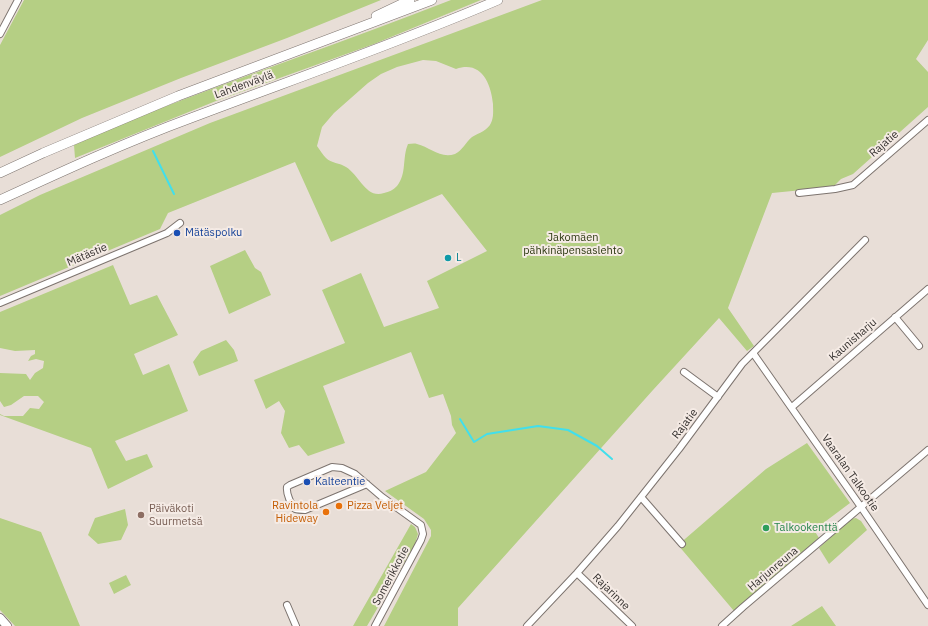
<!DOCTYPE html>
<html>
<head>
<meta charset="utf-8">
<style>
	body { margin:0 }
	canvas { display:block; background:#e8ded7 }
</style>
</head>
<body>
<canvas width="928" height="626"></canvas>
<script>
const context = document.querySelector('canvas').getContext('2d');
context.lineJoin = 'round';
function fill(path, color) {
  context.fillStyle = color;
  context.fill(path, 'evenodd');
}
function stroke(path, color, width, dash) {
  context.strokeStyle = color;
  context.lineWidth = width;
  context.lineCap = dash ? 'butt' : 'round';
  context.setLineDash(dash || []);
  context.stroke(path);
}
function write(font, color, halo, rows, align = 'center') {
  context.font = font + ' "IBM Plex Sans",sans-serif';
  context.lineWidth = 4;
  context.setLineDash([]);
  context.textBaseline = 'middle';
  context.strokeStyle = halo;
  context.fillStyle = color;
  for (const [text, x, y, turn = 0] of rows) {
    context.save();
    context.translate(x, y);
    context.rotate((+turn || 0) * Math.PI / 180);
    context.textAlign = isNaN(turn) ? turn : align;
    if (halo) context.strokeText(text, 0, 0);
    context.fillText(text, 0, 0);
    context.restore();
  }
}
fill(new Path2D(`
	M24 0H381L287 38 181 78 82 118 0 157V45Z
	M451 0H481L374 44 216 101 75 158 74 145C95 136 116 126 138 117 242 76 347 41 451 0Z
	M542 0H928V40L916 59 928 72V107L853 174 841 179 833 187 772 193 728 308 754 346 747 351 719 318 653 390 458 608V626H384L431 536V530L424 519 385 491 426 472 456 433 452 425 451 416 443 394 429 398 411 352 323 386 345 443 308 456 299 445 289 448 281 433 285 411 279 401 266 409 254 380 345 343 322 290 361 273 384 327 439 308 427 281 487 251 442 194 331 242 295 162 168 213 160 229 0 296V215L40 195 210 123ZM423 60 436 61 456 69C481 60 491 83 493 104 493 110 494 117 491 123 488 130 479 133 472 137 466 142 462 151 455 154 440 159 430 147 417 144 414 143 411 144 408 144 402 158 407 174 397 186 393 190 389 192 384 193 366 199 360 176 346 167 340 163 331 163 326 158 323 155 320 150 317 146L322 127 334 113 368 83 381 74 397 67Z
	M245 250 255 268 261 272 271 295 229 314 210 266Z
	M113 265 130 305 157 295 178 335 134 354 143 375 169 364 188 411 115 441 126 461 147 454 153 467 108 489 91 448 0 415V414L4 416H23L30 408 39 409 44 402 38 396H24L11 405 4 407 0 401V373L26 374 30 380 35 373 43 368 44 361 36 359 28 361 31 356 35 354V350L15 351 0 348V312Z
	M226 340 234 350 238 361 199 376 193 362 201 351Z
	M807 443 850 503 814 530 819 538 734 611 678 545 766 469Z
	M125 509 128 525 121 540 98 544 88 535 95 518Z
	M0 518 41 532 80 626H15L0 610Z
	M856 518 861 521 867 530 829 564 819 548 851 519Z
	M411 524 415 527 418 534 415 544 367 626H353Z
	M126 575 131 585 114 594 109 583Z
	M822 606 836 626H791Z`), '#b5cf84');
stroke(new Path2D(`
	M153 151 174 194
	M460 419 474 442 487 434 538 426 568 430 597 446 612 459`), '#41dfec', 2);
const minor = new Path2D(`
	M0 34 18 0
	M799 193 835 189 853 185 928 120
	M0 303 167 233 180 223
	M895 317 919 346
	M753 353 861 507 928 605
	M684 372 718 397
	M792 407 928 289
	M367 484 305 510C302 510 298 510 295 509 291 505 286 493 287 487L290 485 332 467 342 468 355 474 382 497 421 525 423 534 421 540 375 626
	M641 497 682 544
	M577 573 632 626
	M287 605 296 626
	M527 626 577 573 618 526 679 449 742 364 865 240
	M722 626 743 607 928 450`);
const major = new Path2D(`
	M0 618 7 626`);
const highway = new Path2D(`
	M376 16 410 0
	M0 173 43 153 178 96 432 0
	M0 200C63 171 126 142 191 118 294 79 398 43 498 0`);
stroke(minor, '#7d746f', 8);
stroke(major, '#7d746f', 10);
stroke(highway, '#7d746f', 10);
stroke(minor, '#fff', 6);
stroke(major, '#fff', 8);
stroke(highway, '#fff', 9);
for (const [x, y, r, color] of [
	[177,233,4,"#1a4fb4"],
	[448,258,4,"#0f9aa8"],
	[307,482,4,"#1a4fb4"],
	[339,506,4,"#e8710a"],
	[326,512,4,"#e8710a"],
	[141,515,4,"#8d6e63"],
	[766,528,4,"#2e9e5b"]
]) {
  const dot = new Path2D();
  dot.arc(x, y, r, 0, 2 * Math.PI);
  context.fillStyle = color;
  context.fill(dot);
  stroke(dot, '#f5ebe5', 1.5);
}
write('11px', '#35312f', '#f5ebe5', [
	["Lahdenväylä",244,85,-20],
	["Rajatie",884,144,-41],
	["Mätästie",87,255,-23],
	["Kaunisharju",853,340,-41],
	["Rajatie",685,424,-53],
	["Vaaralan Talkootie",850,473,55],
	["Harjunreuna",773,569,-40],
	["Somerikkotie",391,576,-62],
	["Rajarinne",611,592,44]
]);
write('11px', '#164399', '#f5ebe5', [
	["Mätäspolku",185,233],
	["Kalteentie",315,482]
], 'left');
write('11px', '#2c3811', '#f5ebe5', [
	["Jakomäen",573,238],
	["pähkinäpensaslehto",573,251]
]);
write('11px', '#0d838f', '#f5ebe5', [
	["L",456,258]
], 'left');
write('11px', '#c56008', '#f5ebe5', [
	["Ravintola",318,506],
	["Hideway",318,519],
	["Pizza Veljet",347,506,"left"]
], 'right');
write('11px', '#785e54', '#f5ebe5', [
	["Päiväkoti",149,509],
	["Suurmetsä",149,522]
], 'left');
write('11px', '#27864d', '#f5ebe5', [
	["Talkookenttä",774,528]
], 'left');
</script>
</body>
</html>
